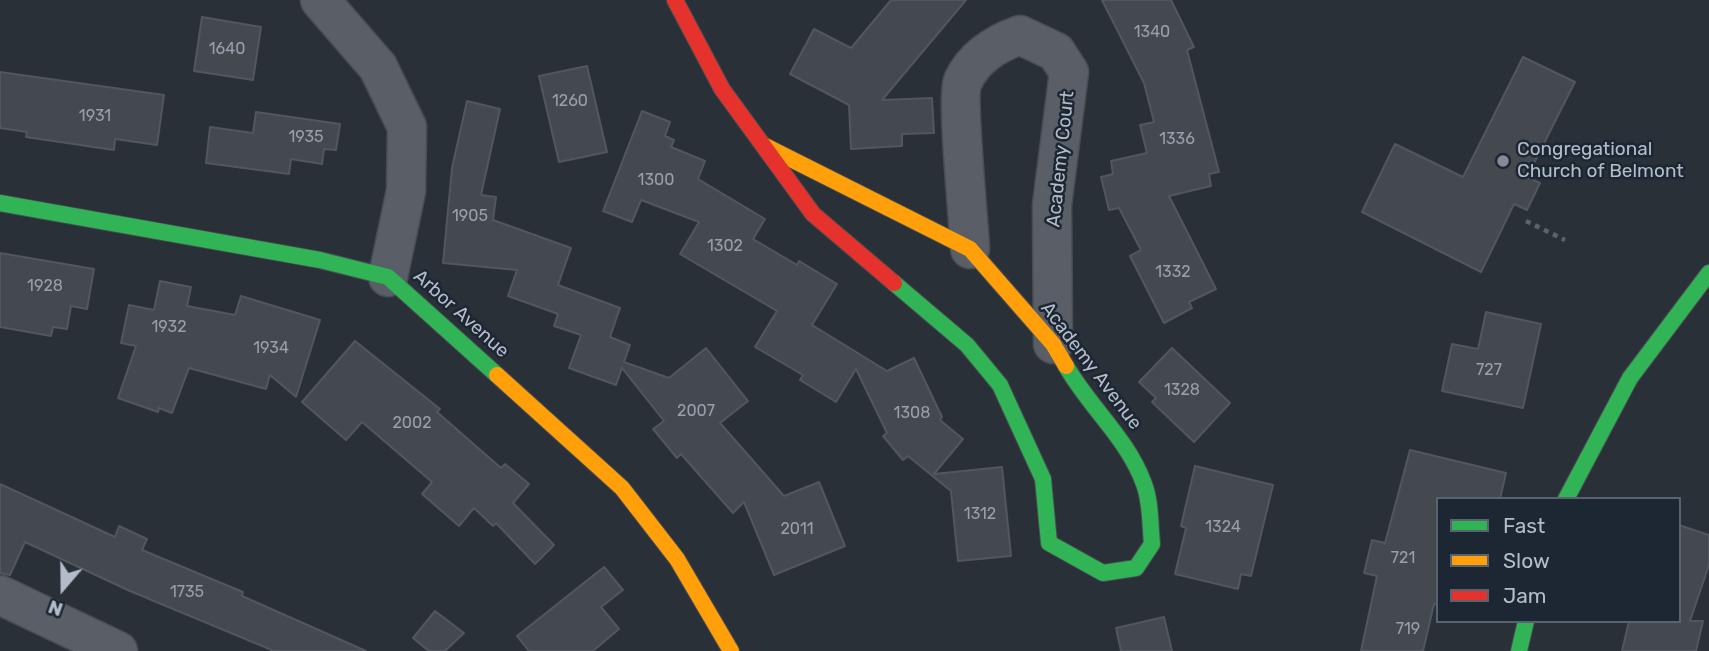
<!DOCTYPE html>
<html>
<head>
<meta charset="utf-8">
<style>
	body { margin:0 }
	#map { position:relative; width:1709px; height:651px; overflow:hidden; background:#2a3038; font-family:Rubik,sans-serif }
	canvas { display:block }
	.legend { position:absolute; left:1436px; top:497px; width:245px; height:126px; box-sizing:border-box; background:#1d2633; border:2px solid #59626f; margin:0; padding:9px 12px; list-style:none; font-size:21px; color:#b4bcc9 }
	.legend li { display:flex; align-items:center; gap:14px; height:35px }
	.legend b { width:35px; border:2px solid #59626f }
	.north { position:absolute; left:28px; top:553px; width:70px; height:70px; -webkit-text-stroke:5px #1d2633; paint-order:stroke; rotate:200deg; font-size:19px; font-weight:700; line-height:28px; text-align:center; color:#b4bcc9 }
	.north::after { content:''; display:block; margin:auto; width:24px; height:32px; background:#b4bcc9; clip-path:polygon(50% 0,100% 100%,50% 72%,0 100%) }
</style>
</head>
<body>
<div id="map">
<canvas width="1709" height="651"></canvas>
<ul class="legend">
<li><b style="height:9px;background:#30b455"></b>Fast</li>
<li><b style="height:9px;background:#ff9f0a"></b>Slow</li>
<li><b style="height:9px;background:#e5322d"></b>Jam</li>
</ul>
<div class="north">N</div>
</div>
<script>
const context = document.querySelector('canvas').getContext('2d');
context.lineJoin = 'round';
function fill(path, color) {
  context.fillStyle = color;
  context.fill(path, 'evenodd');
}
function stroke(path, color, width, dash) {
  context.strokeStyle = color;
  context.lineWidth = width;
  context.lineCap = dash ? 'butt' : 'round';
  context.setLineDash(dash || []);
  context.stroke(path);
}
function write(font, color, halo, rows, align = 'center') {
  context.font = font + ' Rubik,sans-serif';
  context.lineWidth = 5;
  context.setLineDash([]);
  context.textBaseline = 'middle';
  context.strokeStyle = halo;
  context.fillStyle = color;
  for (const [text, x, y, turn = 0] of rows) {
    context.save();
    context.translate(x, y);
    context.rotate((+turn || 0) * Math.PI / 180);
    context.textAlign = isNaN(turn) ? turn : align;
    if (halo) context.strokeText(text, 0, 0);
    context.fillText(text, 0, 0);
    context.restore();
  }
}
const building = new Path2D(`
	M891 0H966L882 100 932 98 934 133 902 134V146L851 149 849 105 790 74 814 29 851 48Z
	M1102 0H1171L1194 47 1187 50 1219 172 1209 174 1211 186 1169 196 1216 289 1189 302 1192 308 1164 323 1130 256 1141 250 1119 208 1109 210 1101 177 1113 174 1111 161 1147 153 1140 125 1154 122 1144 83Z
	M202 17 261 27 253 80 194 71Z
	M1523 57 1575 82 1527 177 1540 183 1527 210 1514 204 1481 272 1362 212 1395 144 1463 177Z
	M587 66 607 152 559 162 539 76Z
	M0 72 164 95 157 145 115 139 114 150 26 137 27 132 0 128Z
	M467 101 500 109 481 195 496 197 493 220 571 248 558 285 620 308 610 337 630 345 624 362 669 378 706 348 748 401 720 423 784 496 819 482 845 546 774 575 744 502 733 513 681 454 677 458 653 429 664 421 622 368 616 385 569 368 581 335 554 326 558 314 508 296 517 270 443 263 452 168Z
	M642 111 670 122 665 136 674 140 671 147 705 161 698 179 765 219 753 239 797 265 799 261 837 284 812 325 887 371 914 358 942 417 940 420 963 439 934 474 1002 467 1011 556 958 561 951 491 908 456 903 460 883 436 887 433 856 369 836 402 800 380 803 375 755 347 777 311 680 254 699 222 641 200 632 222 603 211Z
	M256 112 340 124 336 150 324 149 322 164 291 159 289 174 206 163 210 127 253 133Z
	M0 253 94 269 87 309 71 306 67 329 53 327 51 336 0 327Z
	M160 281 191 287 187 306 235 315 241 296 320 320 296 397 270 375 266 389 189 368 172 413 159 408 158 412 118 398 136 346 121 343 129 305 154 310Z
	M1486 312 1541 324 1523 408 1442 391 1452 344 1478 349Z
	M355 341 440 409 437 412 501 468 505 464 529 484 513 503 554 545 535 564 496 523 493 526 474 508 459 526 422 494 432 482 362 422 346 440 302 402Z
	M1172 348 1230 403 1194 442 1152 402 1156 398 1139 382Z
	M1410 450 1506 473 1500 499H1438V605L1434 604 1423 651H1361L1377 576 1364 573 1372 540 1385 543Z
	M1195 466 1273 485 1251 576 1241 574 1238 589 1175 574 1186 528 1181 526Z
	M0 484 115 537 119 526 147 539 142 550 243 592 242 596 366 651H274L130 591 25 542 10 575 0 573Z
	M1679 525 1709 535V565L1690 621H1703L1696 651H1622L1629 621H1679Z
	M604 567 623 590 601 607 619 629 593 651H529L517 636Z
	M435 611 464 633 445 651H429L413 638Z
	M1164 617 1172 651H1121L1116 628Z`);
fill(building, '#444950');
stroke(building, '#52575f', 2);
const street = new Path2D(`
	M320 0 378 67 407 127 406 191 388 277
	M970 249C969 223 956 96 963 81 974 57 995 44 1020 35L1056 52 1069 72 1052 205 1053 344
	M0 595 118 651`);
const fast = new Path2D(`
	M0 203 320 260 388 277 497 375
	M894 283 967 345 1000 385 1043 479 1049 543 1103 573 1136 568 1152 544C1150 525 1151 502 1144 484 1128 439 1090 408 1066 366
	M1566 499 1630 378 1709 273
	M1519 651 1526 621`);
const slow = new Path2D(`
	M765 146 970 249 1053 344 1066 366
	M497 375 622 488 677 559 731 651`);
const jam = new Path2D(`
	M675 0 722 89 813 214 894 283`);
stroke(street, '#484c53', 41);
stroke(fast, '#484c53', 18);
stroke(slow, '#484c53', 18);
stroke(jam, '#484c53', 18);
stroke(new Path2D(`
	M1526 221 1565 240`), '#5d636a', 4.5, [5, 5]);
stroke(street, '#5a5e66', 38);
stroke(fast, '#30b455', 16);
stroke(slow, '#ff9f0a', 16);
stroke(jam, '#e5322d', 16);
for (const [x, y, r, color] of [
	[1503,161,7,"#848b96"]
]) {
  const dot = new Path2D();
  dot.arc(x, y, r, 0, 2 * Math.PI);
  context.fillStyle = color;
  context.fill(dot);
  stroke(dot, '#1d2633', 2.5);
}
write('16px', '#989fab', null, [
	["1340",1152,32],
	["1640",227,49],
	["1260",570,101],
	["1931",95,116],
	["1935",306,137],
	["1336",1177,139],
	["1300",656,180],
	["1905",470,216],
	["1302",725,246],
	["1332",1173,272],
	["1928",45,286],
	["1932",169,327],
	["1934",271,348],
	["727",1489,370],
	["1328",1182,390],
	["2007",696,411],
	["1308",912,413],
	["2002",412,423],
	["1312",980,514],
	["1324",1223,527],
	["2011",797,529],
	["721",1403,558],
	["1735",187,592],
	["719",1408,629]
]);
write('19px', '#b4bcc9', '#1d2633', [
	["Congregational",1517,150],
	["Church of Belmont",1517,172]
], 'left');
write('19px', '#b4bcc9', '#1d2633', [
	["Academy Court",1061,159,-84],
	["Arbor Avenue",461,314,42],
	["Academy Avenue",1091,366,53]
]);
</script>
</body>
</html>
